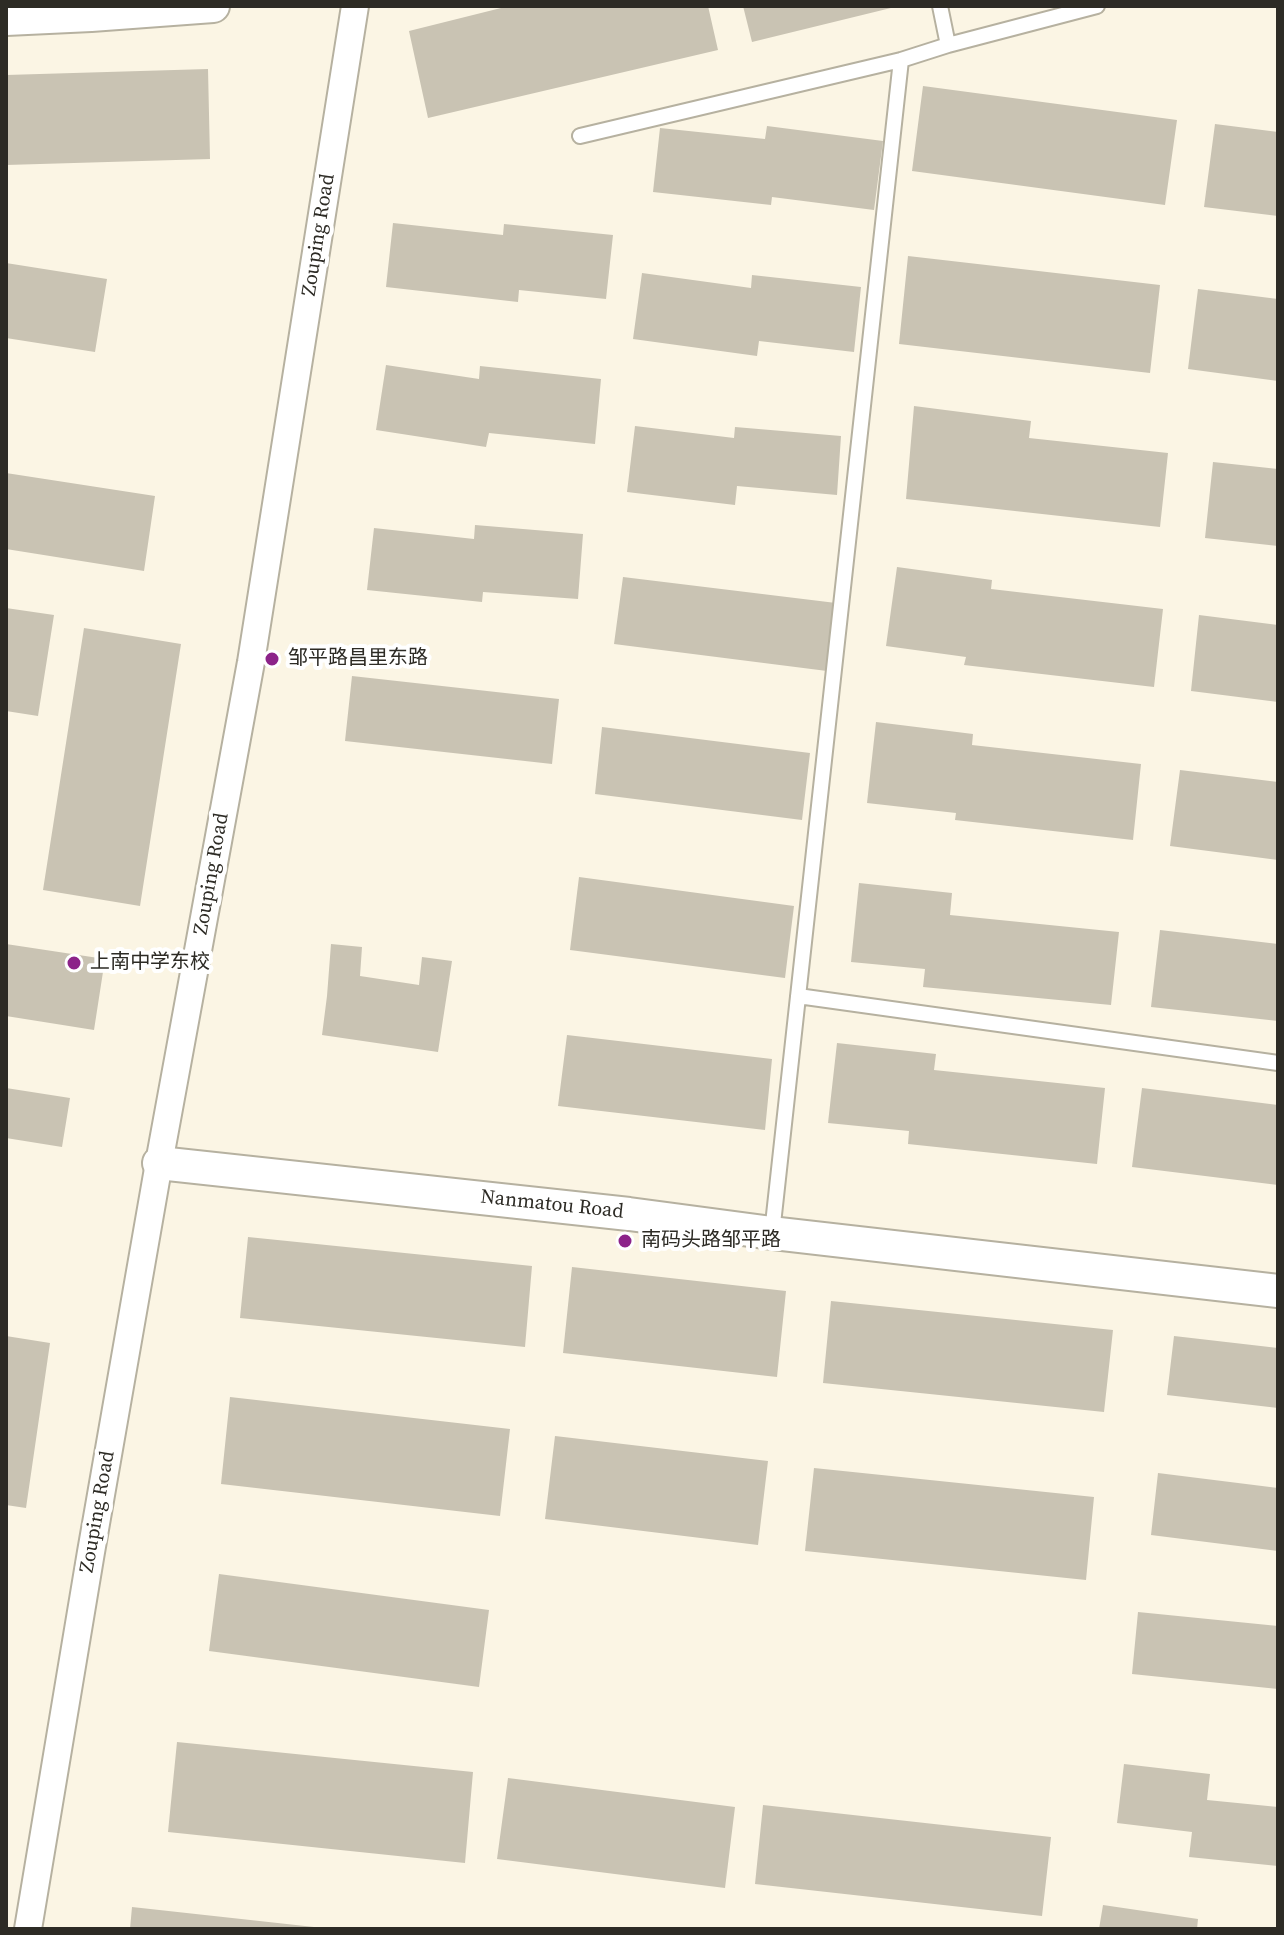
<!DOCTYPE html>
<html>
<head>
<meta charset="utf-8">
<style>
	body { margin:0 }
	#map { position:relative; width:1284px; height:1935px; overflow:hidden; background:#fbf5e4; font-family:"Source Serif 4",serif }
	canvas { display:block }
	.frame { position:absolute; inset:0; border:8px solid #2d2b25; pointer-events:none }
</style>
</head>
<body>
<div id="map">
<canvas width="1284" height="1935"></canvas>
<div class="frame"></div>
</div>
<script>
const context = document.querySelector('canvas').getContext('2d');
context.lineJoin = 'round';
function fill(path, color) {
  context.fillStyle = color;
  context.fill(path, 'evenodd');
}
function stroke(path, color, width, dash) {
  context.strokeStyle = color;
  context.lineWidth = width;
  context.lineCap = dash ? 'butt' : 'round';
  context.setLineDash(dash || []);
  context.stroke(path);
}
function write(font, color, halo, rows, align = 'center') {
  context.font = font + ' "Source Serif 4","Noto Sans SC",serif';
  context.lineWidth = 8;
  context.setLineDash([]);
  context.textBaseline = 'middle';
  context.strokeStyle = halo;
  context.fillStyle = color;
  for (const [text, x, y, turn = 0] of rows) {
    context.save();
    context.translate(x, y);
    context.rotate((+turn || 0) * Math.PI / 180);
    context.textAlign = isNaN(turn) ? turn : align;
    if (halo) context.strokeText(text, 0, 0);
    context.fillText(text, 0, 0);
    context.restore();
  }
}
fill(new Path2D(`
	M509 6H708L718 50 428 118 409 31Z
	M743 6H895V7L752 42Z
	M208 69 210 159 6 165V75Z
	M923 86 1177 120 1165 205 912 171Z
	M1215 124 1278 132V216L1204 207Z
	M767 126 883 141 874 210 772 197 771 205 653 192 660 128 765 139Z
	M393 223 503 235 504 224 613 235 606 299 519 290 518 302 386 287Z
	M908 256 1160 285 1150 373 899 344Z
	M6 263 107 279 95 352 6 338Z
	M642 273 751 288 752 275 861 287 854 352 759 341 757 356 633 339Z
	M1198 289 1278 299V381L1188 369Z
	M386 365 479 379 480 366 601 379 595 444 489 433 486 447 376 430Z
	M914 406 1031 421 1029 438 1168 453 1160 527 906 499Z
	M635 426 734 438 735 427 841 436 837 495 737 486 735 505 627 492Z
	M1213 462 1278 469V546L1205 538Z
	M6 473 155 496 144 571 6 549Z
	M475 525 583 534 578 599 483 592 482 602 367 590 374 528 474 539Z
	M897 567 992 580 991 589 1163 609 1154 687 964 665 966 657 886 646Z
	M623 577 836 603 827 671 614 644Z
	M6 608 54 615 38 716 6 711Z
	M1199 615 1278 625V702L1191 691Z
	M84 628 181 644 140 906 43 890Z
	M352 676 559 699 552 764 345 741Z
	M876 722 973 734 972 745 1141 764 1133 840 955 820 956 813 867 803Z
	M602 727 810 753 802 820 595 794Z
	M1180 770 1278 782V860L1170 846Z
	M579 877 794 906 785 978 570 950Z
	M859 883 952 893 950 915 1119 932 1111 1005 923 987 925 969 851 962Z
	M1160 930 1278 944V1021L1151 1007Z
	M6 944 105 959 94 1030 6 1016Z
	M331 944 362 947 360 976 419 985 422 957 452 961 438 1052 322 1035 327 996Z
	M567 1035 772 1059 765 1130 558 1106Z
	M837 1043 936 1054 934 1070 1105 1088 1097 1164 908 1144 909 1131 828 1123Z
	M6 1088 70 1098 62 1147 6 1138Z
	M1142 1088 1278 1105V1185L1132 1167Z
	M248 1237 532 1266 525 1347 240 1318Z
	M572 1267 786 1291 777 1377 563 1353Z
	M831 1301 1113 1330 1104 1412 823 1383Z
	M6 1336 50 1343 26 1508 6 1505Z
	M1174 1336 1278 1348V1408L1167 1395Z
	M230 1397 510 1429 500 1516 221 1484Z
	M555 1436 768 1461 758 1545 545 1519Z
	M814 1468 1094 1497 1086 1580 805 1551Z
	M1158 1473 1278 1488V1551L1151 1535Z
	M219 1574 489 1610 479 1687 209 1651Z
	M1138 1612 1278 1626V1689L1132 1674Z
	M177 1742 473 1772 465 1863 168 1832Z
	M1124 1764 1210 1774 1207 1800 1278 1807V1866L1189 1857 1192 1832 1117 1823Z
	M508 1778 735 1807 725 1888 497 1859Z
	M763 1805 1051 1837 1042 1916 755 1884Z
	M1103 1905 1198 1919 1197 1929H1099Z
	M132 1907 314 1927V1929H130Z`), '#c9c3b3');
const service = new Path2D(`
	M940 6 948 45
	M580 136 901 60 948 45 1097 6
	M798 996 1278 1063
	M772 1233 901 60`);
const minor = new Path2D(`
	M28 1929 91 1552 159 1163 251 662 355 6`);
const tertiary = new Path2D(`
	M6 19 91 15 213 6
	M159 1163 629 1214 772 1233 1278 1291`);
stroke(service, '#b6b1a0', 18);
stroke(minor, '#b6b1a0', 30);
stroke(tertiary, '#b6b1a0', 36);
stroke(service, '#fff', 14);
stroke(minor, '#fff', 26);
stroke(tertiary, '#fff', 32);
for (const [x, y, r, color] of [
	[272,659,8,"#8c2389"],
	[74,963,8,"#8c2389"],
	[625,1241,8,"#8c2389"]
]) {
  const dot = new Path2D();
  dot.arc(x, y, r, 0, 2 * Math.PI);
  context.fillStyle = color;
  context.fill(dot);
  stroke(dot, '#fff', 3);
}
write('20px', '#2d2b25', '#fff', [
	["Zouping Road",319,235,-81],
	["Zouping Road",212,874,-80],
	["Nanmatou Road",552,1205,6],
	["Zouping Road",98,1512,-80]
]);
write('20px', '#2d2b25', '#fff', [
	["邹平路昌里东路",288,659],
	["上南中学东校",90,963],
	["南码头路邹平路",641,1241]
], 'left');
</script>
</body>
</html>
